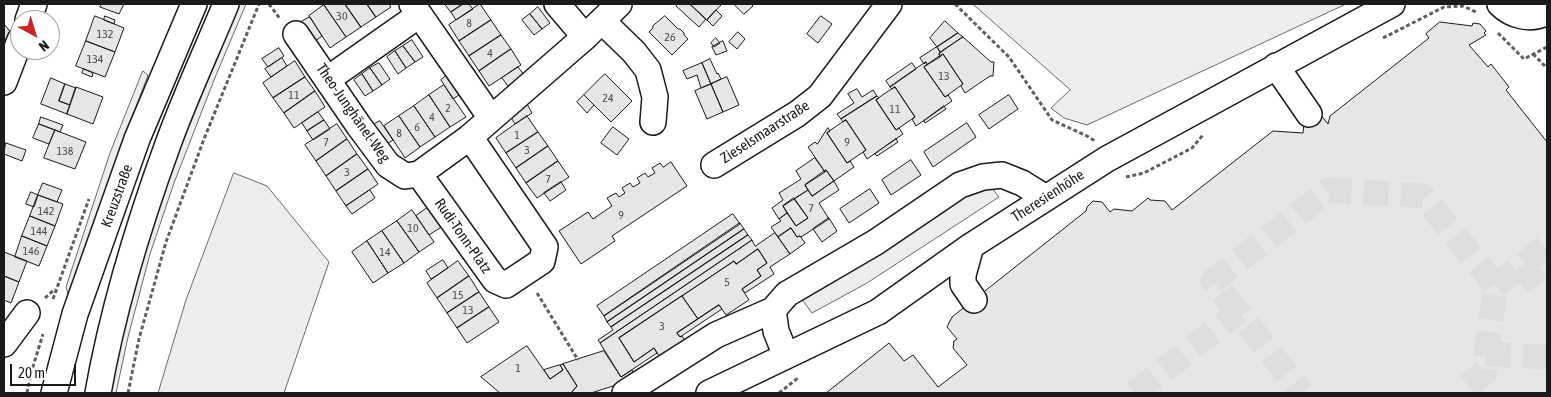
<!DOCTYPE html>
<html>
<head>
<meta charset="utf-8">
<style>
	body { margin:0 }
	#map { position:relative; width:1551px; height:397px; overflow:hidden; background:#fff; font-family:"Asap Condensed",sans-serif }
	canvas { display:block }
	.frame { position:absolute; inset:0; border:5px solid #1a1a1a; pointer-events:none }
	.north { position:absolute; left:10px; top:10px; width:50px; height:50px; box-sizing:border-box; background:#fff; border:1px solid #a3a3a3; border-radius:50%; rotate:141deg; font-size:14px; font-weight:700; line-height:20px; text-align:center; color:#1a1a1a }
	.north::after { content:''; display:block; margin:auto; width:18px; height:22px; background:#c62828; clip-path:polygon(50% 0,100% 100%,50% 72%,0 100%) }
	.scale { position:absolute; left:10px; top:364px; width:66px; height:22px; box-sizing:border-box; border:2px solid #1a1a1a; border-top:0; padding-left:6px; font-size:15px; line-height:18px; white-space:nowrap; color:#1a1a1a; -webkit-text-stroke:4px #fff; paint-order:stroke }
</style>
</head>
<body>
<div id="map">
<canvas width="1551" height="397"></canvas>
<div class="frame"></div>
<div class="north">N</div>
<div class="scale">20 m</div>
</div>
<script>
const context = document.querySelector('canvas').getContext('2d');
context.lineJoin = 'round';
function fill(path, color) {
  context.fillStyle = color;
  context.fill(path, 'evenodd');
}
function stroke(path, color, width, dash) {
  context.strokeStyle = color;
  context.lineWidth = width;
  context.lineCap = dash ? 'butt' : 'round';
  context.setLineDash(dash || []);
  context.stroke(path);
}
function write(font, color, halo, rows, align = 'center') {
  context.font = font + ' "Asap Condensed",sans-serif';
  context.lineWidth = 4;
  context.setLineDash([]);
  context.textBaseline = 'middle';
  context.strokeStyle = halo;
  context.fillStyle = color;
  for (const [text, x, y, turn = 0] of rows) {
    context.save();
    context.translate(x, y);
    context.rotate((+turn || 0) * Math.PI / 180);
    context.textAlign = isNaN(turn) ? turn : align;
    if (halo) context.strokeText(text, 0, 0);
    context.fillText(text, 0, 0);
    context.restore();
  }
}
const built = new Path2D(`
	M236 4H246L214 80 174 183 150 254 128 337 116 393H108L133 285 180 143Z
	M973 4H1346L1087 125 1064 118 1051 108 1070 90Z
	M143 71 148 75 117 158 70 299 66 287 110 153Z
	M234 173 267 186 329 262 284 393H158L186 300Z
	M991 187 999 197 867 283 812 313 801 298 968 195Z`);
fill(built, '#ededed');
stroke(built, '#6a6a6a', 1);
const building = new Path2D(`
	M102 4H124L119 14 100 7Z
	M327 4H345L361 27 346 37 324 5Z
	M345 4H367L376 17 361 27Z
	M367 4H389L391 7 376 17Z
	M445 4H463L451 12Z
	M463 4H469L473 9 456 20 451 12Z
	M480 4 491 20 459 41 449 25Z
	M678 4H690L706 19 699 27 676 6Z
	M690 4H722L707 20Z
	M734 4H751L753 6 744 14Z
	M324 5 346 37 330 48 309 16Z
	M538 7 550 23 542 29 530 14Z
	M716 10 722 16 713 26 707 20Z
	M530 14 542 29 534 35 522 20Z
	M95 16 124 28 115 52 86 41Z
	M105 16 115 20 114 24 104 20Z
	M665 16 678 29H680L684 33V35L688 39 672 55 649 32 653 28V26Z
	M821 16 832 24 818 43 807 34Z
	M310 17 322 36 314 42 301 22Z
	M491 20 501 35 469 56 459 41Z
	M945 21 958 33 937 47 930 38Z
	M1440 22 1472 26 1473 23 1480 24 1486 31 1484 33 1486 35 1469 45 1488 67 1491 64 1509 87 1506 90 1547 142V393H826L889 343 904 361 913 355 938 387 967 365 953 348 954 341 957 339 947 327 952 317 1086 211 1087 207 1093 201 1102 202 1110 212 1114 209 1132 211 1148 198 1150 200 1165 201 1172 210 1273 131 1303 133 1304 123 1316 109 1328 124 1330 116 1429 38 1426 34Z
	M4 24 12 34 4 41Z
	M738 32 745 39 737 49 729 42Z
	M958 33 963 37 940 52 937 47Z
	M501 35 511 49 479 71 469 56Z
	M963 37 991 62H994L993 76H990L965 93 961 86 963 84 943 54 940 57 939 54Z
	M716 38 720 43 714 47 711 43Z
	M412 40 423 57 415 62 403 46Z
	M86 41 115 52 105 77 76 66Z
	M723 41 727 51 716 55 712 47Z
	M403 46 415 62 406 68 395 51Z
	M937 47 940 52 939 54 940 57 927 65 926 62 924 64 920 58Z
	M279 48 284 56 268 67 262 59Z
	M511 49 521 65 489 86 479 71Z
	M395 51 406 68 398 74 387 57Z
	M943 54 963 84 945 97 924 67Z
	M282 58 287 66 271 77 265 69Z
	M710 59 717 74 718 73 721 79 711 84 702 63Z
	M295 61 305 77 273 98 263 83Z
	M926 62 927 65 924 67 945 97 948 95 952 101 916 126 912 119 915 117 895 87 892 89 890 87Z
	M379 63 390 79 382 85 370 68Z
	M702 63 711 84 701 88 697 75 687 79 683 71Z
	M912 63 916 69 890 87 886 81Z
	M518 67 524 75 508 86 502 78Z
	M370 68 382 85 373 91 362 74Z
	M84 69 93 73 92 77 82 73Z
	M362 74 373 91 365 96 354 80Z
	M449 74 462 93 453 99 441 80Z
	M605 74 632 101 611 122 584 95Z
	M305 77 315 91 284 113 273 98Z
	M727 77 739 105 723 112 711 84Z
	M51 78 65 84 59 101 70 105 67 114 41 104Z
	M65 84 76 88 70 105 59 101Z
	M711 84 723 112 707 119 695 91Z
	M444 85 466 117 450 127 429 95Z
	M76 87 103 97 93 124 67 114Z
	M895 87 915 117 896 130 876 100Z
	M857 89 862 97 873 90 877 96 841 119 837 114 854 103 848 94Z
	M315 91 325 107 294 128 284 113Z
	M429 95 450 127 435 137 414 106Z
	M584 95 594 105 587 113 577 102Z
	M1009 95 1018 109 989 129 979 115Z
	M877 96 879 98 876 100 896 130 899 128 903 134 867 159 863 152 866 150 846 120 843 122 841 119Z
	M527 104 532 113 515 124 510 116Z
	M414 106 435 137 420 147 399 116Z
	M944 106 946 109 925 123 924 121Z
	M318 112 324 120 307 131 302 123Z
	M399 116 420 147 405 158 384 126Z
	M527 116 538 132 506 153 496 138Z
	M41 117 63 125 60 132 39 124Z
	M324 120 330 129 313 140 307 131Z
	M846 120 866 150 847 163 827 133Z
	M380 121 393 140 384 146 371 126Z
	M967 123 976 137 933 167 924 152Z
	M39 124 55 130 49 144 33 138Z
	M337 124 347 139 316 161 305 145Z
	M613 127 629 139 617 155 601 143Z
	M828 128 830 131 827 133 847 163 850 161 854 167 834 181 826 170 825 172 808 147 815 142 817 144Z
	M55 130 86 142 75 169 44 158Z
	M538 132 548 146 516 168 506 153Z
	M347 139 357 154 326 176 316 161Z
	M896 139 898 142 877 156 875 154Z
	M6 143 26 150 22 161 4 154Z
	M548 146 558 161 526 183 516 168Z
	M357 154 368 169 336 191 326 176Z
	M815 158 825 172 805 185 808 190 783 206 787 213 779 219 772 208 783 200 779 193 801 179 796 171Z
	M911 160 921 175 891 195 882 180Z
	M558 161 569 177 537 198 526 183Z
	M671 162 687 186 612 236 615 241 581 264 559 231 588 212 593 219 612 206 607 198 616 193 619 197 625 193 622 188 630 183 633 187 640 183 637 178 645 173 648 177 655 173 652 168 660 163 663 167Z
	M368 169 378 184 346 206 336 191Z
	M826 170 834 181 812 196 805 185Z
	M834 181 839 190 819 203 829 219 801 237 800 236 797 237 791 228 778 237 771 227 781 221 779 219 787 213 796 226 808 218 794 199 808 190 812 196Z
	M561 182 566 190 550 201 544 193Z
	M43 183 62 190 57 202 38 195Z
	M870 189 879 203 849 223 840 209Z
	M370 190 375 198 352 214 346 206Z
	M31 192 38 195 34 207 26 204Z
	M38 195 63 204 55 226 30 216Z
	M794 198 808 218 796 226 783 206Z
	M430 206 443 226 429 235 416 216Z
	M412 210 434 242 419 252 397 221Z
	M733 214 740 224 604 316 597 306Z
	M30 216 55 226 47 246 22 236Z
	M829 218 837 231 822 242 813 229Z
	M397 221 419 252 404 263 382 231Z
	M740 223 744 229 607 322 604 316Z
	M791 228 797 237 800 236 805 243 790 254 778 237Z
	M744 229 748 235 611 327 607 322Z
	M382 231 404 263 388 273 367 241Z
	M775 233 790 254 770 267 774 274 745 293 742 289 761 276 757 270 767 263 758 249 736 264 734 261 619 338 634 362 654 348 657 353 621 377 600 343 752 240 755 246Z
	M748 235 752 240 600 343 598 340 613 330 611 327Z
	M22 236 47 246 39 266 15 257Z
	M367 241 388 273 373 283 352 252Z
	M758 249 767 263 757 270 761 276 742 289 749 300 726 315 719 305 698 319 682 296 734 261 736 264Z
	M4 252 27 261 19 282 4 276Z
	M443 260 448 268 431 279 426 271Z
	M458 261 469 276 437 298 427 283Z
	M4 276 19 282 11 303 4 300Z
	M469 276 479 292 447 313 437 298Z
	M479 292 489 307 457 328 447 313Z
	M682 296 698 319 677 333 680 337 682 336 686 342 661 359 654 348 634 362 619 338Z
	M719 305 722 309 680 337 677 333Z
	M489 307 499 322 467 343 457 328Z
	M527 346 550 379 563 370 560 365 563 364 577 386 571 393H500L481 377Z
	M604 351 621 377 632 370 635 379 591 393H571L577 386 563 364Z
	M560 365 563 370 550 379 544 370Z`);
fill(building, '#e6e6e6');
stroke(building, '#1a1a1a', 1);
stroke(new Path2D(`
	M1522 266 1543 292H1547
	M1496 286 1547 245
	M1238 312 1213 281 1329 190 1423 196 1496 286 1486 354 1485 372 1459 393
	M1486 354 1547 357
	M1135 393 1238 312 1302 393`), '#ddd', 25, [25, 12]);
const minor = new Path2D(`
	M412 4 491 118
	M557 4 585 37
	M1500 4C1512 16 1531 21 1547 12
	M28 20 34 4
	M602 21 634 52 648 70 655 97 653 122
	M296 34 359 126 388 165 405 176 419 174
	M1276 66 1309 114
	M328 79 419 15
	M4 82 20 40
	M470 137 545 247 542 261 506 285 495 280 419 174 470 137 585 37 619 4
	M714 165 797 114 820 96 889 4
	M971 246 963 275V284L974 300
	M4 344 27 313
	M786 356 776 331 773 310 787 294 876 242 960 185 983 177 1002 175 1022 183 1046 198
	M54 393 75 314 137 139 194 4
	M98 393C113 308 138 226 168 144 185 97 207 50 226 4
	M625 393 716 335 773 310
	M709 393 878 312 971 246 1107 159 1392 4`);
stroke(minor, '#1a1a1a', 28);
stroke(new Path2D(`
	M269 4 280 19
	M955 4 1009 57 1052 120 1087 136 1095 141
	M1498 33 1524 59 1547 47
	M1383 38 1444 7 1463 6 1478 13
	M1533 54 1547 68
	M1126 177 1144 173 1192 148 1203 135
	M537 293 578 360
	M45 298 55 289
	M53 299 89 199
	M596 392 597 393
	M27 393 31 373 43 334
	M128 393 139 339 166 242 204 139 259 4
	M779 393 798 378`), '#5f5f5f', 3, [4, 2.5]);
stroke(minor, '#fff', 25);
write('12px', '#4d4d4d', null, [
	["30",342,16],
	["8",469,23],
	["132",105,34],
	["26",670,37],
	["4",490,53],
	["134",95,59],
	["13",944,76],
	["11",294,95],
	["24",608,98],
	["2",448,108],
	["11",895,109],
	["4",432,117],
	["6",417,127],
	["8",399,133],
	["1",517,135],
	["7",326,142],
	["9",847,142],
	["3",527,150],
	["138",65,151],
	["3",347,172],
	["7",548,179],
	["7",811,208],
	["142",46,211],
	["9",621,215],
	["10",413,228],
	["144",39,231],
	["146",31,251],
	["14",385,252],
	["5",727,282],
	["15",458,295],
	["13",468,310],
	["3",662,326],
	["1",518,368]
]);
write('15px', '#1a1a1a', '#fff', [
	["Theo-Junghänel-Weg",353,113,55],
	["Zieselsmaarstraße",765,132,-33],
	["Kreuzstraße",117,196,-70],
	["Theresienhöhe",1048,196,-33],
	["Rudi-Tonn-Platz",463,236,55]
]);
</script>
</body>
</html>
